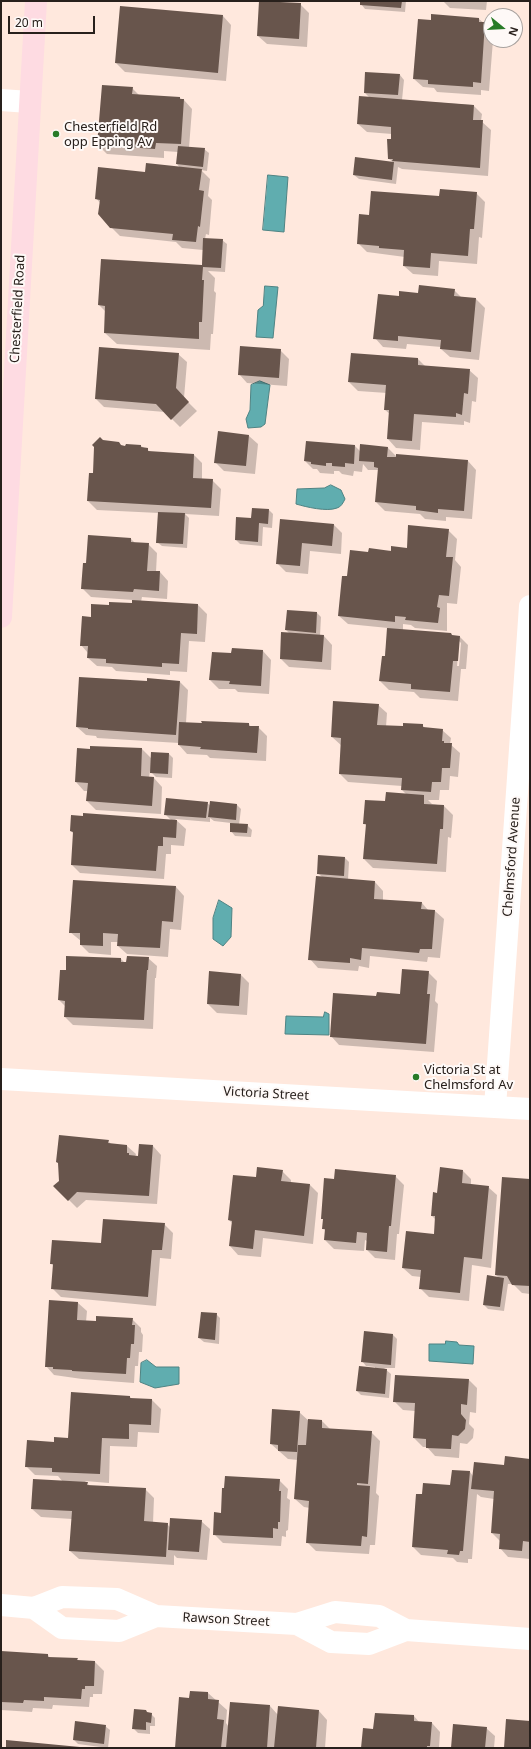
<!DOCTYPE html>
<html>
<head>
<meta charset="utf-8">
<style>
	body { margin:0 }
	#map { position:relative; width:531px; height:1749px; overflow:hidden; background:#ffe8dd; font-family:"Noto Sans",sans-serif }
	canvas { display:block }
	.frame { position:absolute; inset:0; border:2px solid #28201c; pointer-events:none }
	.north { position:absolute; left:483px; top:8px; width:40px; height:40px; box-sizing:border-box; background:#fef9f7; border:1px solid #a8a29f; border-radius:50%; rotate:108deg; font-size:11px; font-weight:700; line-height:16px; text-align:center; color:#28201c }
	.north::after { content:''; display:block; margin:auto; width:14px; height:18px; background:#287b28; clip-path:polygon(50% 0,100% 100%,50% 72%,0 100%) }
	.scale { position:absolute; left:8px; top:16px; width:87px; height:18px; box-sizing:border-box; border:2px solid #28201c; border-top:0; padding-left:5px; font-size:12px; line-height:14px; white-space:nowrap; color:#28201c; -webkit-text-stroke:3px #fef9f7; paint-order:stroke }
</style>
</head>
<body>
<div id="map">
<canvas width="531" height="1749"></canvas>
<div class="frame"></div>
<div class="north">N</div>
<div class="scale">20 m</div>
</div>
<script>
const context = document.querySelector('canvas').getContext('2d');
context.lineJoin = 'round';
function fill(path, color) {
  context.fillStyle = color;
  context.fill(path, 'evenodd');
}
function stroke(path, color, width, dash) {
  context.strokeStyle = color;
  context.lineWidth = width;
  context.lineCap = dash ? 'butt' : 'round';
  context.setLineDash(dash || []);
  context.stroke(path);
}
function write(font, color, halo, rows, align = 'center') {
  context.font = font + ' "Noto Sans",sans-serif';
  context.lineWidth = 4;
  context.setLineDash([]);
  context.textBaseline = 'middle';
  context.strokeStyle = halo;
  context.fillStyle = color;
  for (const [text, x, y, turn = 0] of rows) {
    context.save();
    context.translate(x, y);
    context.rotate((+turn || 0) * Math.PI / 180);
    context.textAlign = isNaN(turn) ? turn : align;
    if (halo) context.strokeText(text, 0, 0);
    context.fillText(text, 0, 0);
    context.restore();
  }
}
const water = new Path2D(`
	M268 175 288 177 284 232 263 230Z
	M265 286 278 287 273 338 256 337 258 310 263 306Z
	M260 381 270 385 265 424 261 427 248 428 246 419 250 410 251 385Z
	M331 485 341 490 345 499C343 503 341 507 337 508 327 512 306 507 296 504L297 489 324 488Z
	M219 900 232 908 231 937 223 946 213 939V918Z
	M325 1012 329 1014V1035L285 1034 286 1016 323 1017Z
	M446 1341 457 1342 459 1345 474 1346 473 1364 429 1361V1344H445Z
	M147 1360 156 1367H179V1384L155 1388 140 1382 141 1363Z`);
fill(water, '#60adaf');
stroke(water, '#4f8383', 1);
fill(new Path2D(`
	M361 1H406L405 12 365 9 361 4Z
	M443 1H487L486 10 450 8Z
	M300 4 309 13 307 47 267 44 258 36Z
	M223 16 231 25 226 81 125 72 116 63Z
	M479 19 491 29V40H493L489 91 481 90V95L437 92 434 88 423 87 414 79 432 21Z
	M400 75 404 80 402 100 473 105 482 114 481 121 491 130 488 176 402 169 398 167 396 184 359 179 354 175 394 163 389 159 392 134 367 132 358 124 370 98 365 93Z
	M132 88 139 95 180 98 184 100 192 109 189 148 204 149 209 153 207 171 201 170 210 179 208 196 212 200 209 235 206 234 205 239 222 240 227 244 225 272 208 271 215 278 214 291 216 293 213 334H211L210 350 117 344 105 333 106 312 99 305 202 266 203 250 182 248 176 242 120 236 111 227 100 203 96 198 146 173 180 168 177 164 178 152 164 151V158L107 154 98 145Z
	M476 193 485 202 482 238 479 237 477 264 439 261 438 276 413 274 404 266 405 257 367 252 358 243 370 216 440 198Z
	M454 290 462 298 476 299 485 308 479 360 450 357 441 349V347L407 344 406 349 383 347 375 338 400 297Z
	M280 350 289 359 287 386 247 383 239 374Z
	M178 354 187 362 184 398 197 411 180 427 165 412 104 407 96 399Z
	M418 359 425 366 469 370 478 378 476 402 472 401 470 423 464 421V425L422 422 420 450 396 448 388 439 390 414 385 410 387 393 358 391 349 382Z
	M219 432 249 436 258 444 255 474 224 471 215 462Z
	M103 441 122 446H141L151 452 194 455 202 463V480H212L221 489 219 516 185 514 189 518 187 548 162 546 157 542 159 513 97 510 88 501Z
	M361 445 388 448 397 457 468 461 476 470 472 519 446 517V521L425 519 420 514 385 511 376 502 379 470H368L363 464 362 472 354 471 353 476 342 474 339 471H334V474L320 473 317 469H313L305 461 355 446 360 451Z
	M269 510 273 514 272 528 263 527 262 546 240 544 236 540 252 519Z
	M281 520 334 525 342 533 341 554 310 551 308 574 286 572 277 563Z
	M448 530 457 539 455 560 461 567 457 604 447 603V631L415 628 411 625 403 624V630L460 637 468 645 466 669H461L458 701 420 698 414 692 389 690 380 681 385 657 388 628 348 624 339 616 348 578 369 553 407 549ZM459 641 461 643 459 666H457Z
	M131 539 135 543 148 544 157 553 156 572H160L168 581 167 599 142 597 141 602 198 605 207 614 205 642 189 641 187 672 170 671V675L116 671 112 667 97 666 88 658V653L81 645 110 607 133 604V600L91 597 83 589Z
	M317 613 321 617 320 636H324L332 645 331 670 289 667 281 659 290 634 286 630Z
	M263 651 271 660 269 694 238 692 235 689H219L210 680 232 654Z
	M179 681 188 690 186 723 249 724 251 727H258L267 736 266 761 210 758 207 755 187 754 179 745V743L97 738 96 736 86 735 77 727 148 682Z
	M378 705 387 713 386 727 404 728 422 725 426 729 442 730 451 738 450 744 460 753 458 777 450 776 449 790H440L439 800H428L432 804 444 806 453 815 451 838 448 837 446 872 373 868 364 859 367 826 364 824 386 802 407 795 402 790V786L348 782 340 774 342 746 332 737Z
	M91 747 142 749 152 759V753L169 754 173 758 172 778 156 777 150 771 149 778H154L162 787 161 814 96 810 87 801 88 791H84L76 782Z
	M207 803 211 806 237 805 241 809 239 825H247L252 830 251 837 235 836 231 831V823L214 821 210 818V822L175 819 186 829 184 846 171 845V854H166L164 879 80 873 72 865 74 834 71 831 171 820 165 814Z
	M319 857 345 858 349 862 348 880 375 882 383 891V900L422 903 428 910 435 911 444 919 440 958 428 957 427 962 370 956 369 968 359 966 358 971 318 968 310 959 323 878 318 873Z
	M176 887 184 896 181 930 170 929 168 957 127 954 118 946V942H111V955L89 953 81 945V941L70 932Z
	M148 958 157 966 156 978H155L153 1029 73 1025 65 1017V1006L59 1000 67 971 121 959 125 963Z
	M428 972 437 981 435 1001 438 1004 434 1052 339 1045 331 1036 377 997 401 995Z
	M241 975 249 983 247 1015 217 1013 208 1004Z
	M108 1141 111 1144 127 1146 136 1154 135 1157H139L153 1146 161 1155 157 1204 86 1200 77 1208 55 1186Z
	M282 1171 291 1180V1183L310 1185 318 1193 313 1244 263 1238 261 1257 238 1255 230 1246 232 1223 229 1220 257 1178Z
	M463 1171 471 1179V1185L488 1187 497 1195 491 1268 472 1265 469 1301 429 1297 420 1288 421 1277 412 1276 403 1268 434 1235 436 1220 432 1216 438 1194Z
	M395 1176 404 1185 399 1234H397L395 1260 375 1258 367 1250V1241L365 1240 364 1251 334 1249 325 1240 326 1231 323 1229 324 1221 322 1218 335 1180Z
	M503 1178 530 1180V1294L522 1293 513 1284H508L504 1311 488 1309 484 1305 499 1278 496 1275Z
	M164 1224 173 1233 171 1259 160 1258 156 1306 61 1297 52 1288 54 1266 51 1264 102 1245Z
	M50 1301 78 1303 87 1311 86 1322 132 1319 141 1328V1332L143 1335 142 1352H139L138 1366H135L134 1383 82 1379 54 1375 46 1366Z
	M216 1314 220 1318 219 1344 204 1342 199 1338Z
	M365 1332 393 1335 397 1339 395 1368H384L391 1374 389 1398 361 1395 357 1391 375 1369V1367L366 1366 362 1361Z
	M469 1380 477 1388 476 1413 470 1412 469 1424 474 1429 473 1438 467 1444 460 1443 459 1458 435 1456 427 1447H423L414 1438 415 1411 403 1410 394 1401Z
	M72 1393 130 1397 132 1399 152 1400 161 1409 159 1433 138 1432 137 1447 110 1446 109 1483 85 1481 90 1486 145 1489 154 1498 153 1523 167 1524 170 1527 201 1521 210 1529 207 1560 177 1558 174 1555V1565L79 1559 70 1551 72 1519 41 1517 32 1509 63 1482 58 1476 35 1475 26 1466 55 1443 69 1439Z
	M299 1412 309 1421H322L330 1429 371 1432 380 1441 376 1493 379 1496 375 1545H370L369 1554 316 1551 307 1542 310 1508 304 1507 295 1499 298 1460 288 1459 271 1444Z
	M530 1460V1559L508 1557 500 1548V1541L492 1533 494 1499 481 1497 477 1494 472 1559H468V1563L457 1562 453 1558 421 1555 413 1547 423 1495 451 1486 453 1471 470 1472 473 1476Z
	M279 1480 288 1489 287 1498 290 1500 288 1530 286 1531V1537L282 1536 281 1546 223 1543 214 1534 222 1514Z
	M1 1652 48 1655 50 1658 77 1659 79 1661 95 1662 104 1671 102 1694H93V1697H90L89 1707 53 1705 52 1709 33 1708 32 1712 1 1710Z
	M208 1693 227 1710 226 1723 229 1727 270 1706 278 1715 319 1711 327 1720 325 1748H176L190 1699Z
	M148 1713 151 1714 155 1718V1726H150V1734L138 1733 134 1729Z
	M375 1714 414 1716 420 1723H432L440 1732 439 1748H362L374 1730Z
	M105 1726 110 1730 108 1748 78 1744 74 1740Z
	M486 1728 495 1736 494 1748H452Z`), '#0003');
fill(new Path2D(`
	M259 1 301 3 299 39 257 36Z
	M360 1H402L401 8 360 5Z
	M120 6 223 15 218 73 115 63Z
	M431 14 479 18V22H485L481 83 473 82V87L428 84V80L413 79 418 19 431 20Z
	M365 72 400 74 398 95 364 93Z
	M102 85 133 87 132 94 180 97V99H184L181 144 156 143 155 149 97 145Z
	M359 96 474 105 473 120H483L480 168 392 161 393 159H388L387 139H391V127L357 124Z
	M178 146 205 148 203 167 176 164Z
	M355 157 394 162 392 180 353 175Z
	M146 163 202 169 199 190 204 191 200 227 198 226 196 242 172 240 173 234 110 228 98 214 100 200 95 199 98 167 145 172Z
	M440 189 477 192 474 229H470L468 256 431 253 430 268 403 266 404 250 379 248V246L357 244 359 214 369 215 371 191 439 196Z
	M203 238 223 239 221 268 203 267 202 280H204L202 322H199V339L104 333 105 306 98 305 101 259 202 265Z
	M419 285 455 289 454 296 476 298 471 352 440 349 441 340 398 336V341L373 339 378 294 399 296V291L418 293Z
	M240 346 281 349 279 378 238 375Z
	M99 347 179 353 176 388 189 402 171 420 156 404 95 399Z
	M351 353 418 358V365L470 369 468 394 464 393 462 415 456 413V417L414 414 412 441 387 439 389 410H384L386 385 348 382Z
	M218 431 249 435 246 466 214 463Z
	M100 437 103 440 119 442 121 445 125 446 126 444 141 445V447L148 448V451L194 454 193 478 213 479 211 508 87 501 89 473H93L94 447 92 445Z
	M306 441 355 445 354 464 345 463V467L332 466V463H326V466L311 464V462L304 461Z
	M360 444 388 447 387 457H396V454L468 460 464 511 438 509V513L416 510V506L375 502 378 468 374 467V462L359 461Z
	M252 508 269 509 268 524 259 523 258 542 235 540 236 517 251 518Z
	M158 512 185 513 183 544 156 543Z
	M280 519 334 524 332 546 302 543 300 566 276 564Z
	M408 525 449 529 446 557H453L449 596 439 595 437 607 440 608 438 623 405 620 406 617 395 616V622L338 616 342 576H347L350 550 368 552 369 548 391 551V546L407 548Z
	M88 535 131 538V542L149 543 147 571H160L159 591 134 589 133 592 81 589 83 563H86Z
	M132 600 198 604 197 634 181 633 179 664 162 663V667L106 663V659L87 658 88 646H80L82 616 91 617V604L109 605V602L132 603Z
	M287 610 317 612 316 633 285 630Z
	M387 628 451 633 452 635 460 636 458 661H453L450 692 411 689V684L379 681 382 656H385Z
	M281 632 324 635 322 662 280 659Z
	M232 648 263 650 261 686 229 684 230 681 209 680 212 652 231 653Z
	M79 677 147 681V678L180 681 176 735 88 729V728L76 727Z
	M333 701 379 704 377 725 403 726V723L423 724V727L443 729 442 741H444V743H452L450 768H442L441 782H432L431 792 401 790 402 778 339 774 341 738 331 737Z
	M201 721 249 723V726H259L257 753 200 749 201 747 178 745 179 722 202 723Z
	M90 746 142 748 141 776 154 777 152 806 86 801 88 783 75 782 77 748 90 749Z
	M151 752 169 753 168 774 150 773Z
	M386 792 424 795V804L444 805 443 829H440L437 864 363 859 366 824H363L365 800 385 801Z
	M166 798 208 802 206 818 164 815Z
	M210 801 237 804 236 820 208 817Z
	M83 813 177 820 176 838 163 837V846H158L156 871 71 865 73 832 70 831 71 815 83 816Z
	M230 823 248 824 247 833 230 832Z
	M318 855 345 857 344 876 317 874Z
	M316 876 375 881 374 899 422 902 421 909 435 910 432 949H420L419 953 362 948 361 960 350 958V963L308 960Z
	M73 880 176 886 173 922 162 921 160 948 117 946 118 934 103 933V946L80 945V933H69Z
	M66 956 121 958V962H126L127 956 149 957 148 970H147L144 1020 64 1017 65 1001 58 1000 60 970H66Z
	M402 969 429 971 427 994H430L426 1044 330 1037 333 993 376 996 377 992 400 994Z
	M209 971 241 974 239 1006 207 1004Z
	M59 1135 109 1140 108 1143 127 1145V1153H129V1155L138 1156 139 1144 153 1145 149 1196 77 1192 68 1201 53 1186 59 1181 58 1163 56 1162Z
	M257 1167 283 1170 281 1181 310 1184 304 1236 255 1230 253 1249 229 1246 232 1221 228 1220 233 1175 256 1177Z
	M440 1167 463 1170 462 1183 489 1186 482 1259 464 1257 460 1293 419 1289 421 1270 402 1268 406 1231 434 1234 435 1216H431L433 1192 437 1193Z
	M335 1169 396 1175 391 1226H389L387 1252 366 1250 367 1233 357 1232 356 1243 324 1240 325 1229H322L323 1219H321L324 1178 334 1179Z
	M502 1177 530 1179V1286L512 1285 507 1276 495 1275Z
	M103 1219 165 1223 162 1250H152L148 1297 51 1289 53 1264H50L52 1240 101 1243Z
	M487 1275 504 1278 500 1307 483 1305Z
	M49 1300 78 1302 77 1320 96 1321V1316L133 1318 132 1325H135L134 1344H131L130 1358H127L126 1374 72 1371V1370L53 1369V1367H45Z
	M201 1312 217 1313 215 1340 198 1338Z
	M364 1331 393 1334 391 1365 361 1362Z
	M359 1366 387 1369 385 1394 356 1391Z
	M395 1375 469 1379 467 1405 461 1404V1414L466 1420 465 1429 458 1436 452 1435 451 1449 426 1448V1439L413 1438 415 1403 393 1402Z
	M71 1392 130 1396V1398L152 1399 151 1425 129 1424V1439L102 1438 100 1474 52 1472V1468L25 1467 27 1440 54 1442V1437L68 1438Z
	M272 1409 300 1411 297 1452 278 1451V1445L270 1444Z
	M308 1419 322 1420V1428L372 1431 368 1484 357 1483V1485L370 1486 367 1537 362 1536 361 1546 306 1543 309 1501 294 1499 298 1445H306Z
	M505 1456 530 1459V1542L523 1541 522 1551 499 1549 500 1534 491 1533 494 1491 471 1489 474 1462 504 1465Z
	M452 1470 470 1471 463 1551H460L459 1555 447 1554 448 1550 412 1547 416 1494H422L423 1483 450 1485Z
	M225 1476 280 1479 279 1491H281L280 1522H278V1529L273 1528V1538L213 1535 214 1512 221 1513 222 1488H224Z
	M33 1479 88 1482 87 1485 146 1488 144 1521 168 1523 166 1557 69 1551 72 1511 31 1509Z
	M170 1518 202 1520 199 1552 168 1550Z
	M1 1651 48 1654V1657L78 1658 77 1660 95 1661 94 1686H85V1689H82L81 1699 44 1697V1701L24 1700 23 1703 1 1702Z
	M190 1691 208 1692V1699L219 1700 217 1719 224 1720 221 1748H175L179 1697 189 1698Z
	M230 1702 270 1705 267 1748H226Z
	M278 1706 319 1710 316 1748H274Z
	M134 1709 146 1710 147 1712 152 1713 151 1723 146 1722V1730L132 1729Z
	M375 1713 414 1715V1721L432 1722 430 1746H427V1748H361L363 1728 373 1729Z
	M506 1719 530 1721V1748H504Z
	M75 1721 106 1725 104 1744 73 1740Z
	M453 1724 487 1727 485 1748H451Z
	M6 1740 80 1747V1748H6Z`), '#68554c');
stroke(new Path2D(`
	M1 100 29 102
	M1 1079 530 1109
	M495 1107 530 606
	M1 1605 34 1608 62 1597 117 1599 156 1616 297 1624 335 1612 379 1616 406 1630
	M34 1608 62 1628 119 1631 156 1616
	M297 1624 331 1642 369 1644 406 1630 530 1639`), '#fff', 22);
stroke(new Path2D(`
	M1 617 36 1`), '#fedbe2', 22);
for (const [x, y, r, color] of [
	[56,134,4,"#287b28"],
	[416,1077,4,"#287b28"]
]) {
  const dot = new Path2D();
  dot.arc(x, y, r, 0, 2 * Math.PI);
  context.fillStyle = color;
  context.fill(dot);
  stroke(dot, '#fef9f7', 1.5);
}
write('13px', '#28201c', '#fef9f7', [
	["Chesterfield Rd",64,127],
	["opp Epping Av",64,142],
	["Victoria St at",424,1070],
	["Chelmsford Av",424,1085]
], 'left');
write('13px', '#28201c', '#fef9f7', [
	["Chesterfield Road",18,309,-87],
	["Chelmsford Avenue",512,857,-86],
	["Victoria Street",266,1094,3],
	["Rawson Street",226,1620,3]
]);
</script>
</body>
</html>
